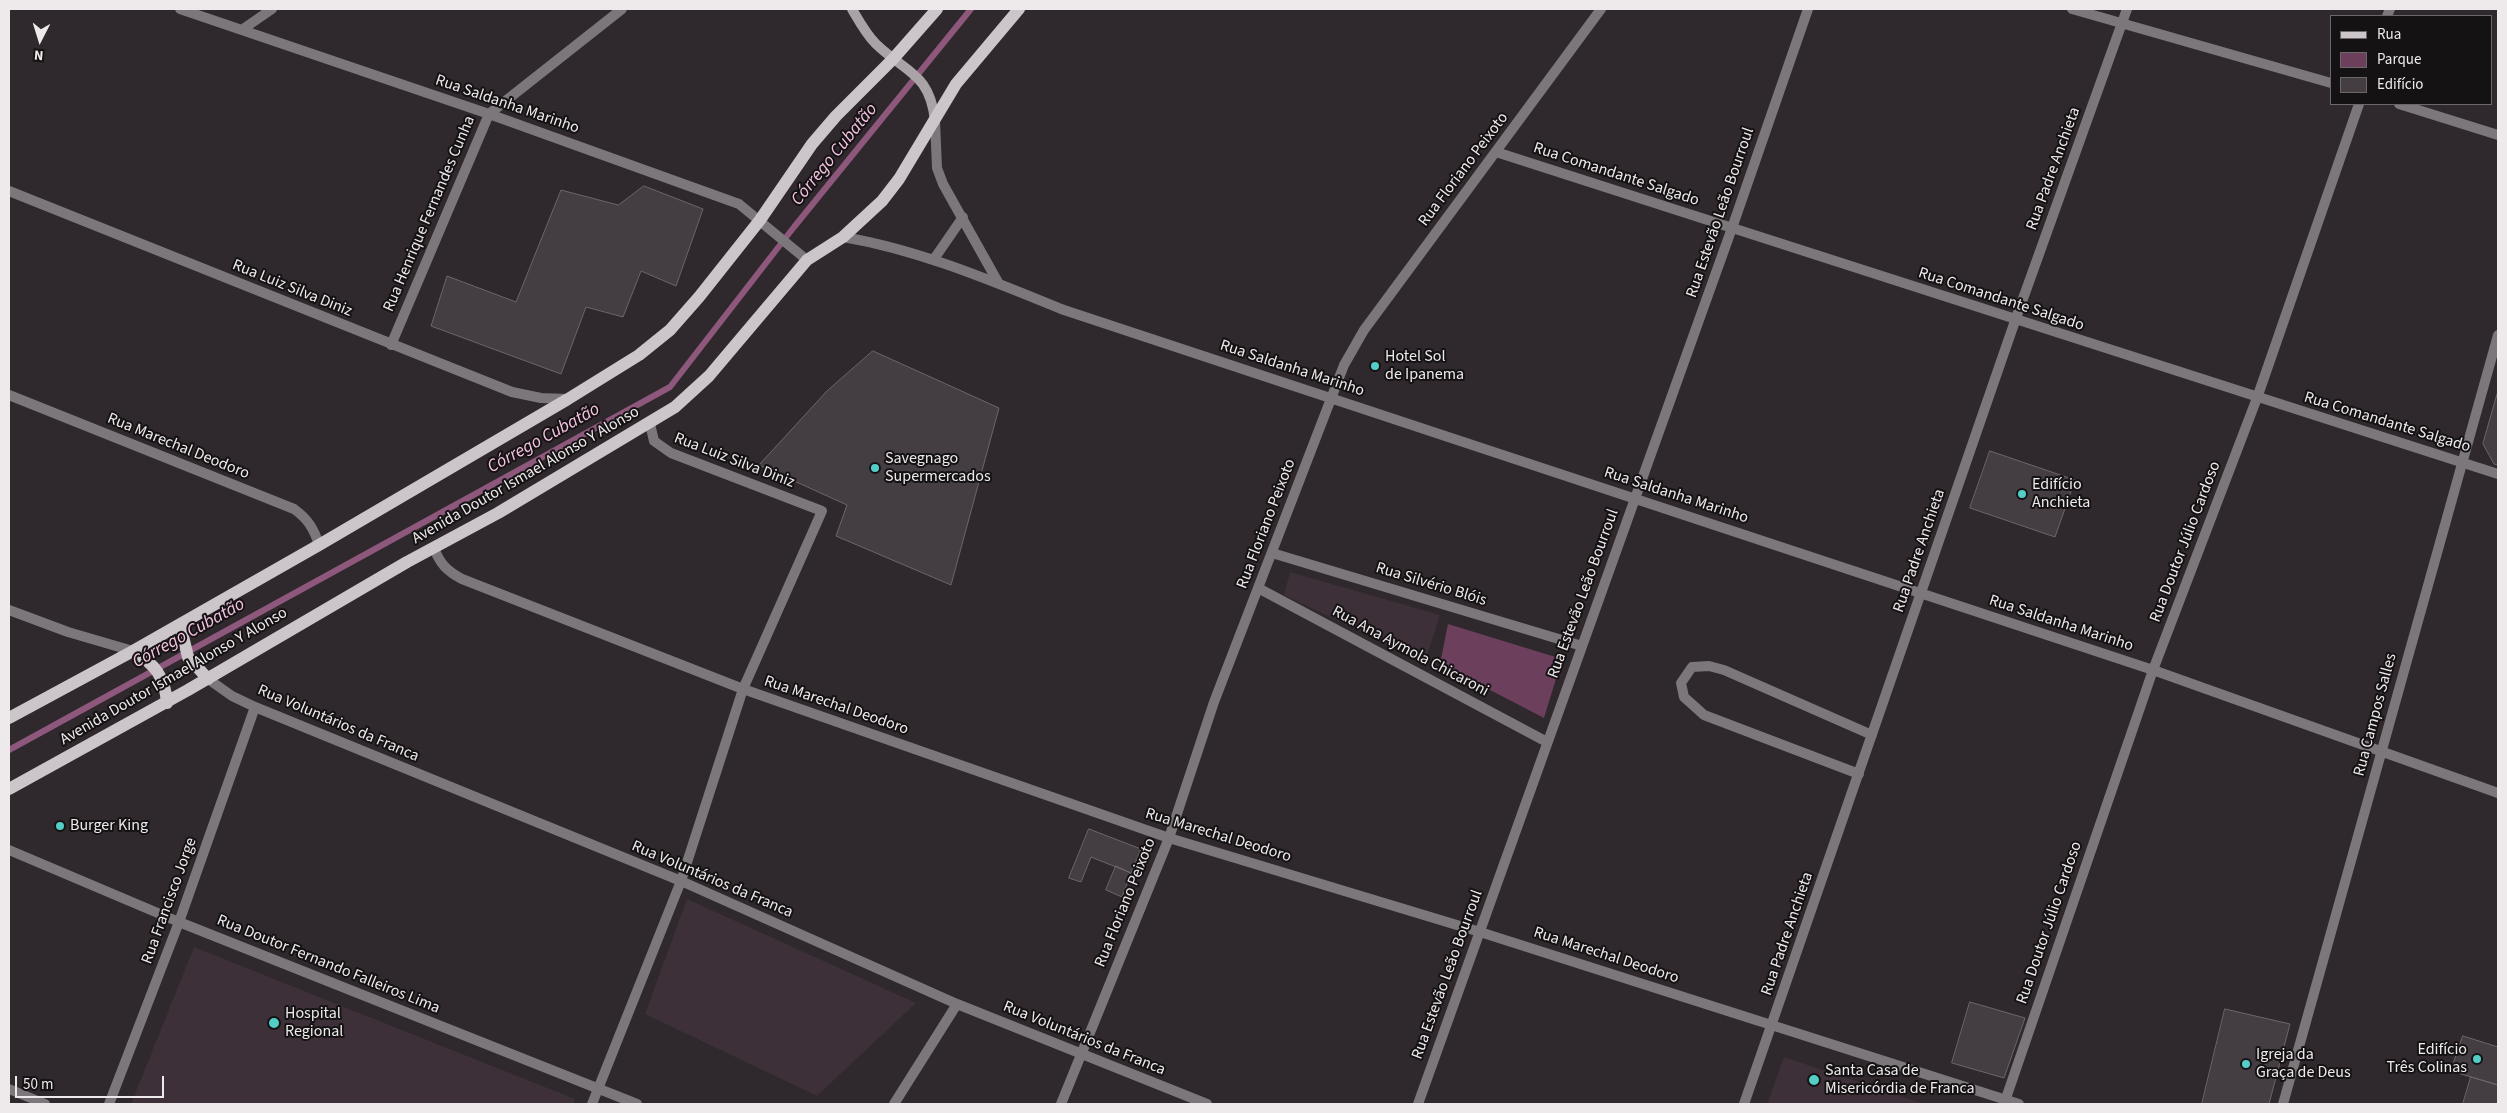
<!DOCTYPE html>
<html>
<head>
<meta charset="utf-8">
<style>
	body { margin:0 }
	#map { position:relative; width:2507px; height:1113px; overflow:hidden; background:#2f282c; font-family:"Source Sans 3",sans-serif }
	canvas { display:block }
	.frame { position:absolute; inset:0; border:10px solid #eeeaec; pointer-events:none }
	.legend { position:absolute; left:2330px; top:15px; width:162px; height:90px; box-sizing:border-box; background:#151214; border:1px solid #6c686a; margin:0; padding:6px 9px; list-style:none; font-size:15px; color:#eeeaec }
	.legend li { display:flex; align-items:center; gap:10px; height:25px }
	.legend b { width:25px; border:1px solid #6c686a }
	.north { position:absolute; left:15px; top:15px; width:50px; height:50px; -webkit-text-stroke:4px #151214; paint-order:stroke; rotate:185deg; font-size:14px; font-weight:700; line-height:20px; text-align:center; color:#eeeaec }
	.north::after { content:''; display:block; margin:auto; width:18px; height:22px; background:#eeeaec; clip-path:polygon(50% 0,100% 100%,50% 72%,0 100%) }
	.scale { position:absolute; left:15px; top:1076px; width:149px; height:22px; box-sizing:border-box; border:2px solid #eeeaec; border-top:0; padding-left:6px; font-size:15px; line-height:18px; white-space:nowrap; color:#eeeaec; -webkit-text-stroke:4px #151214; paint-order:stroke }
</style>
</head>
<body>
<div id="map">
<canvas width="2507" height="1113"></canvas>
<div class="frame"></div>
<ul class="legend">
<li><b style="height:6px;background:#ccc5c9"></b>Rua</li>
<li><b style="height:14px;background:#6c3f5d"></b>Parque</li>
<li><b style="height:14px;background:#443d42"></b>Edifício</li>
</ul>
<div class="north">N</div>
<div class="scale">50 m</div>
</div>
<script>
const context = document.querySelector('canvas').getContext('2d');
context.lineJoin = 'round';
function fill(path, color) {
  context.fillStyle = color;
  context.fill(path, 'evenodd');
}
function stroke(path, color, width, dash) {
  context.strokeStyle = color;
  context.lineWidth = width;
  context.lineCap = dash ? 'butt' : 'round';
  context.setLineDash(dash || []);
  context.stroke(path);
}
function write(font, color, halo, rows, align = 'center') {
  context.font = font + ' "Source Sans 3",sans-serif';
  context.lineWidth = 4;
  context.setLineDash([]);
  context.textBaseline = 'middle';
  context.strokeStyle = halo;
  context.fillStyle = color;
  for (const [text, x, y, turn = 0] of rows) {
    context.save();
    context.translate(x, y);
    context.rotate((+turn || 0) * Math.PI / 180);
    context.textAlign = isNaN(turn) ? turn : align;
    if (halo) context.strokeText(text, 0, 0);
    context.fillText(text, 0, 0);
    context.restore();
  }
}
fill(new Path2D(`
	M1290 572 1440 615 1425 662 1284 595Z
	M687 899 916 1003 817 1096 645 1014Z
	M194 947 575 1099 573 1104H131Z
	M1784 1057 1924 1104H1767Z`), '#3d3038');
fill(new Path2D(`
	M1448 624 1562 659 1544 718 1440 664Z`), '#6c3f5d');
stroke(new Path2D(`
	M9 750 670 387 794 227 971 9`), '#8e587c', 6);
const building = new Path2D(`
	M644 186 703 209 676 286 641 271 623 317 586 307 561 374 431 326 447 276 516 302 561 190 618 205Z
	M873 351 999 408 951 585 836 536 847 505 759 465 827 391Z
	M2498 391V465L2494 464 2483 444Z
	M1990 451 2075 480 2055 537 1970 508Z
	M1089 829 1141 849 1131 873 1091 857 1081 882 1069 878Z
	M1116 866 1131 873 1122 897 1106 890Z
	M1970 1002 2025 1018 2004 1078 1952 1063Z
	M2225 1009 2290 1024 2269 1104H2202Z
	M2463 1036 2498 1047V1085L2451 1071Z
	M2471 1077 2498 1085V1104H2463Z`);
fill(building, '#443d42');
stroke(building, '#6d656a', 1);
stroke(new Path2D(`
	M180 9 489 114 739 204 807 260
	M2072 9 2331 83
	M2387 16 2390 9
	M243 29 272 9
	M2399 104 2498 135
	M935 121 937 168 943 184 999 284
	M1496 152 2498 474
	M9 191 512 392 541 398 568 399
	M843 237C920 250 992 281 1064 310L2153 670 2498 793
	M934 259 963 217
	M391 345 489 114 622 9
	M9 395 294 509C308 519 314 529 319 545
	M434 548C440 564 447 571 462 579L743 689 1169 838 1480 932 2019 1104
	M1272 553 1582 646
	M1258 588 1547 742
	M9 610 68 632 133 651
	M208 679 232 696 255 707 681 881 957 1004 1207 1104
	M1859 774 1704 715 1684 697 1681 683 1692 667 1709 666 1724 670 1872 735
	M9 850 179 922 637 1104
	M9 1089 45 1104
	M109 1104 179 922 255 707
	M592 1104 681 881 743 689 822 511 671 453 654 441 650 424
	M894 1104 957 1004
	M1061 1104 1169 838 1214 702 1344 365 1364 330 1601 9
	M1418 1104 1732 228 1808 9
	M1744 1104 2015 321 2127 9
	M2004 1104 2153 670 2257 398 2359 104
	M2283 1104 2498 335`), '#7b777a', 10);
stroke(new Path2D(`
	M852 9C859 21 866 34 876 44 906 73 930 73 935 121`), '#a9a3a7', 10);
stroke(new Path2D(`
	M180 624 188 657 208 679
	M133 651C155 664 165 677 167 703
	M9 718 133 651 319 545 568 399 639 355 670 330 699 297 760 220 812 144 836 116 893 59 937 9
	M9 789 188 690 407 562 498 513 675 407 709 376 807 260 843 237 882 201 899 179 956 84 1019 9`), '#ccc5c9', 12);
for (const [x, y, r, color] of [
	[1375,366,5,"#54cdc7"],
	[875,468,5,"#54cdc7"],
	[2022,494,5,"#54cdc7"],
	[60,826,5,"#54cdc7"],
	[274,1023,6,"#54cdc7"],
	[2477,1059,5,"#54cdc7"],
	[2246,1064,5,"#54cdc7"],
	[1814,1080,6,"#54cdc7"]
]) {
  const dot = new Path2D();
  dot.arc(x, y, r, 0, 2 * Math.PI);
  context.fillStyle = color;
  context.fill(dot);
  stroke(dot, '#151214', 2);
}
write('16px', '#eeeaec', '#151214', [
	["Rua Saldanha Marinho",507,105,19],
	["Rua Padre Anchieta",2054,169,-70],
	["Rua Floriano Peixoto",1464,170,-53],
	["Rua Comandante Salgado",1616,175,18],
	["Rua Estevão Leão Bourroul",1721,213,-71],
	["Rua Henrique Fernandes Cunha",430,214,-67],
	["Rua Luiz Silva Diniz",292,289,22],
	["Rua Comandante Salgado",2001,300,18],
	["Rua Saldanha Marinho",1292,369,18],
	["Rua Comandante Salgado",2387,423,17],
	["Rua Marechal Deodoro",178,447,22],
	["Rua Luiz Silva Diniz",734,461,21],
	["Avenida Doutor Ismael Alonso Y Alonso",526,476,-30],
	["Rua Saldanha Marinho",1676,496,18],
	["Rua Floriano Peixoto",1267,524,-69],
	["Rua Doutor Júlio Cardoso",2186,542,-69],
	["Rua Padre Anchieta",1920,551,-71],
	["Rua Silvério Blóis",1431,585,17],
	["Rua Estevão Leão Bourroul",1584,594,-70],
	["Rua Saldanha Marinho",2061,624,18],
	["Rua Ana Aymola Chicaroni",1410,652,28],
	["Avenida Doutor Ismael Alonso Y Alonso",174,677,-30],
	["Rua Marechal Deodoro",836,706,19],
	["Rua Campos Salles",2376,715,-75],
	["Rua Voluntários da Franca",338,724,23],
	["Rua Marechal Deodoro",1218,836,17],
	["Rua Voluntários da Franca",712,880,23],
	["Rua Francisco Jorge",170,901,-70],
	["Rua Floriano Peixoto",1126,903,-68],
	["Rua Doutor Júlio Cardoso",2050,923,-71],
	["Rua Padre Anchieta",1788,934,-71],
	["Rua Marechal Deodoro",1606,956,18],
	["Rua Doutor Fernando Falleiros Lima",328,965,22],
	["Rua Estevão Leão Bourroul",1448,975,-70],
	["Rua Voluntários da Franca",1084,1039,22]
]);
write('16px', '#eeeaec', '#151214', [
	["Hotel Sol",1385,357],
	["de Ipanema",1385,375],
	["Savegnago",885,459],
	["Supermercados",885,477],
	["Edifício",2032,485],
	["Anchieta",2032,503],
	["Burger King",70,826],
	["Hospital",285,1014],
	["Regional",285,1032],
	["Edifício",2467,1050,"right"],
	["Três Colinas",2467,1068,"right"],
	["Igreja da",2256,1055],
	["Graça de Deus",2256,1073],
	["Santa Casa de",1825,1071],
	["Misericórdia de Franca",1825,1089]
], 'left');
write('italic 18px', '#f6c3e3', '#151214', [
	["Córrego Cubatão",835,155,-51],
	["Córrego Cubatão",544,439,-29],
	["Córrego Cubatão",189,634,-29]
]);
</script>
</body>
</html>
